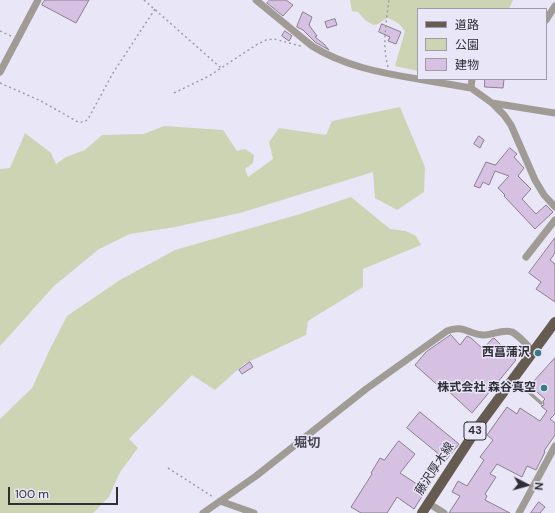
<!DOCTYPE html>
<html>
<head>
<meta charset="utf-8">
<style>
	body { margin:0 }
	#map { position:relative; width:555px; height:513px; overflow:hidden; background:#e9e6f8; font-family:"DM Sans","Noto Sans JP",sans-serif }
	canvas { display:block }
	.legend { position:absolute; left:417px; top:8px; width:130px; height:72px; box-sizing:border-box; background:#e9e6f8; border:1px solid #9f9caa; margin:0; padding:5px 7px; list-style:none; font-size:12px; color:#2f2e35 }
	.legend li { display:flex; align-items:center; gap:8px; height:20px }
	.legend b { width:20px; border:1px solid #9f9caa }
	.north { position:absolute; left:507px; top:465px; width:40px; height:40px; -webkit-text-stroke:3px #e9e6f8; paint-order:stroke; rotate:96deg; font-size:11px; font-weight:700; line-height:16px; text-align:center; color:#2f2e35 }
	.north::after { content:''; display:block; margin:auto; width:14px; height:18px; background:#2f2e35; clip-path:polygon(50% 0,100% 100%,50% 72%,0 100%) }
	.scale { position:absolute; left:8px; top:487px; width:110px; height:18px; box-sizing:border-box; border:2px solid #2f2e35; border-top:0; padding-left:5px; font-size:12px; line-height:14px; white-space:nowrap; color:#2f2e35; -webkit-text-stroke:3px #e9e6f8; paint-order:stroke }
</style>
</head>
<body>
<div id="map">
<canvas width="555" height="513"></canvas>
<ul class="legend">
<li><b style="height:5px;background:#655b51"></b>道路</li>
<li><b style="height:11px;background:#ccd4b4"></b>公園</li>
<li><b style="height:11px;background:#d6c1e2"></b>建物</li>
</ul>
<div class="north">N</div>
<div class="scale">100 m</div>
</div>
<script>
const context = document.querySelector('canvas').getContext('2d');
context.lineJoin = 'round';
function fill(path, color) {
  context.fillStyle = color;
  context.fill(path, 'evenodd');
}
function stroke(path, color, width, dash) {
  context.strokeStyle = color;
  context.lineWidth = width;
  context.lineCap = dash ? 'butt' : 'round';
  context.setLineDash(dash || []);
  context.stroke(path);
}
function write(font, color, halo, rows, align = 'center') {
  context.font = font + ' "DM Sans","Noto Sans JP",sans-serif';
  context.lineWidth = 3;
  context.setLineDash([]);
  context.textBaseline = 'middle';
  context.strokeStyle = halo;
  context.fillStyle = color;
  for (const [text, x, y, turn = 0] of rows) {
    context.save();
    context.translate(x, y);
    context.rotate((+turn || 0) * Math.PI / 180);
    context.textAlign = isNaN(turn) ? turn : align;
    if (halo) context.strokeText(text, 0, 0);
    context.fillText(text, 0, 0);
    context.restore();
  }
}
fill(new Path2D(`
	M350 0H513L509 9H418V71L395 66 405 31C400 24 395 20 387 18L378 24 373 25 365 20 358 12 352 11Z
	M400 107 425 167 424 192 397 210 375 198 373 172 240 213 175 227 130 234 99 249 54 286 0 346V169L10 168 25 133 51 153 56 164 66 157 85 150 102 135 144 134 164 126 223 130 237 151 245 149 254 155 253 163 245 169 248 177 273 159 269 142 279 128 326 135 332 121Z
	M351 197 390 229 406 231 416 236 421 245 363 269V287L308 321 306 335 244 364 215 390 192 375 129 439 138 448 120 472 109 497 93 513H0V419L32 388 50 349 67 316 120 280 175 250 300 214Z`), '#ccd4b4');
const building = new Path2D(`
	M45 0H89L76 23 42 5Z
	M270 0H286L293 5 283 16 267 3Z
	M303 12 312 17 309 25 317 36 315 37 324 44 329 50 315 42 303 30 297 27Z
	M335 19 337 25 327 28 325 22Z
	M382 24 401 32 396 44 388 41 390 37 379 32Z
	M285 31 292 36 289 41 282 36Z
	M485 79H504L503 88 485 87Z
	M479 136 484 140 480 148 474 144Z
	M510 148 517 154 514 157 524 168 518 176 531 189 522 199 536 214 546 205 553 212 535 229 504 196 505 195 498 188 509 176 495 171 489 185 483 182 480 188 474 186 486 162 495 165Z
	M555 238V253L550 260 555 264V302L536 289 541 282 529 273Z
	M451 335 460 345 467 336 471 338 483 349 492 339 494 338 516 360 472 413 444 387 442 389 415 365 426 352Z
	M555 358V414L550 419 555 423V435L544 451 545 452 536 470 527 466 522 477 497 464 490 474 496 477 485 494 487 496 485 500 510 513H449L460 496 452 492 458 481 467 486 484 460 480 457 493 440 487 435 507 407 517 414 520 408 540 421 547 411 541 406 544 405 543 401 545 399 530 386Z
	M250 362 253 367 242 374 239 370Z
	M420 412 459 444 446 460 407 428Z
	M399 441 415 454 400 473 426 490 414 509 397 497 387 513H361L351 507 372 474 371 473 380 458 384 460Z
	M539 502 545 507 540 513H531Z`);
fill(building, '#d6c1e2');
stroke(building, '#887f8e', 1);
stroke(new Path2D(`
	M144 0 221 68
	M0 31 11 36
	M388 67C382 45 386 23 389 0
	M0 83 41 101 78 122H84L88 119 113 73 155 9
	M174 93 209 76 256 45 266 40 274 39 301 46
	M168 468 213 497`), '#9e9ca9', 1.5, [2, 3]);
stroke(new Path2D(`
	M515 380 541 403`), '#a19b95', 3.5);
stroke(new Path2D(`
	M256 0 312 46C344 66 381 73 418 79
	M546 20 555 6
	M0 72 38 0
	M418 79 471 88 492 103 504 115 511 125 535 180 544 195 555 207
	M471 88 472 79
	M492 103 555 113
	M526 257 555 220
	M220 501 254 513
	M428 503 444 513
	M203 513 256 476 366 389 447 331C463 324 469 335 484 335 493 335 502 329 512 332 520 336 527 345 533 352
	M519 513 555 446`), '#a19b95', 7);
stroke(new Path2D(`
	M422 513 480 424 555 322`), '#655b51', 10);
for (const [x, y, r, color] of [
	[538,353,4,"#357c85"],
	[544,388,4,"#357c85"]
]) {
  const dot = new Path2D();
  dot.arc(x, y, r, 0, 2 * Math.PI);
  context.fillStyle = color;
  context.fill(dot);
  stroke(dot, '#e9e6f8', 1.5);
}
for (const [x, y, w] of [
	[475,431,22]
]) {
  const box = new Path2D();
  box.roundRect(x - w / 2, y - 9, w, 18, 3);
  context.fillStyle = '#e9e6f8';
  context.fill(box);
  stroke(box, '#2f2e35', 1);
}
write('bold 11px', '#2f2e35', null, [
	["43",475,431]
]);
write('bold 12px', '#2f2e35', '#e9e6f8', [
	["西菖蒲沢",530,353],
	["株式会社 森谷真空",536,388]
], 'right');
write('12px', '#2f2e35', '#e9e6f8', [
	["藤沢厚木線",435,469,-57]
]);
write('bold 13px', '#474553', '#e9e6f8', [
	["堀切",307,444]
]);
</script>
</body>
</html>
